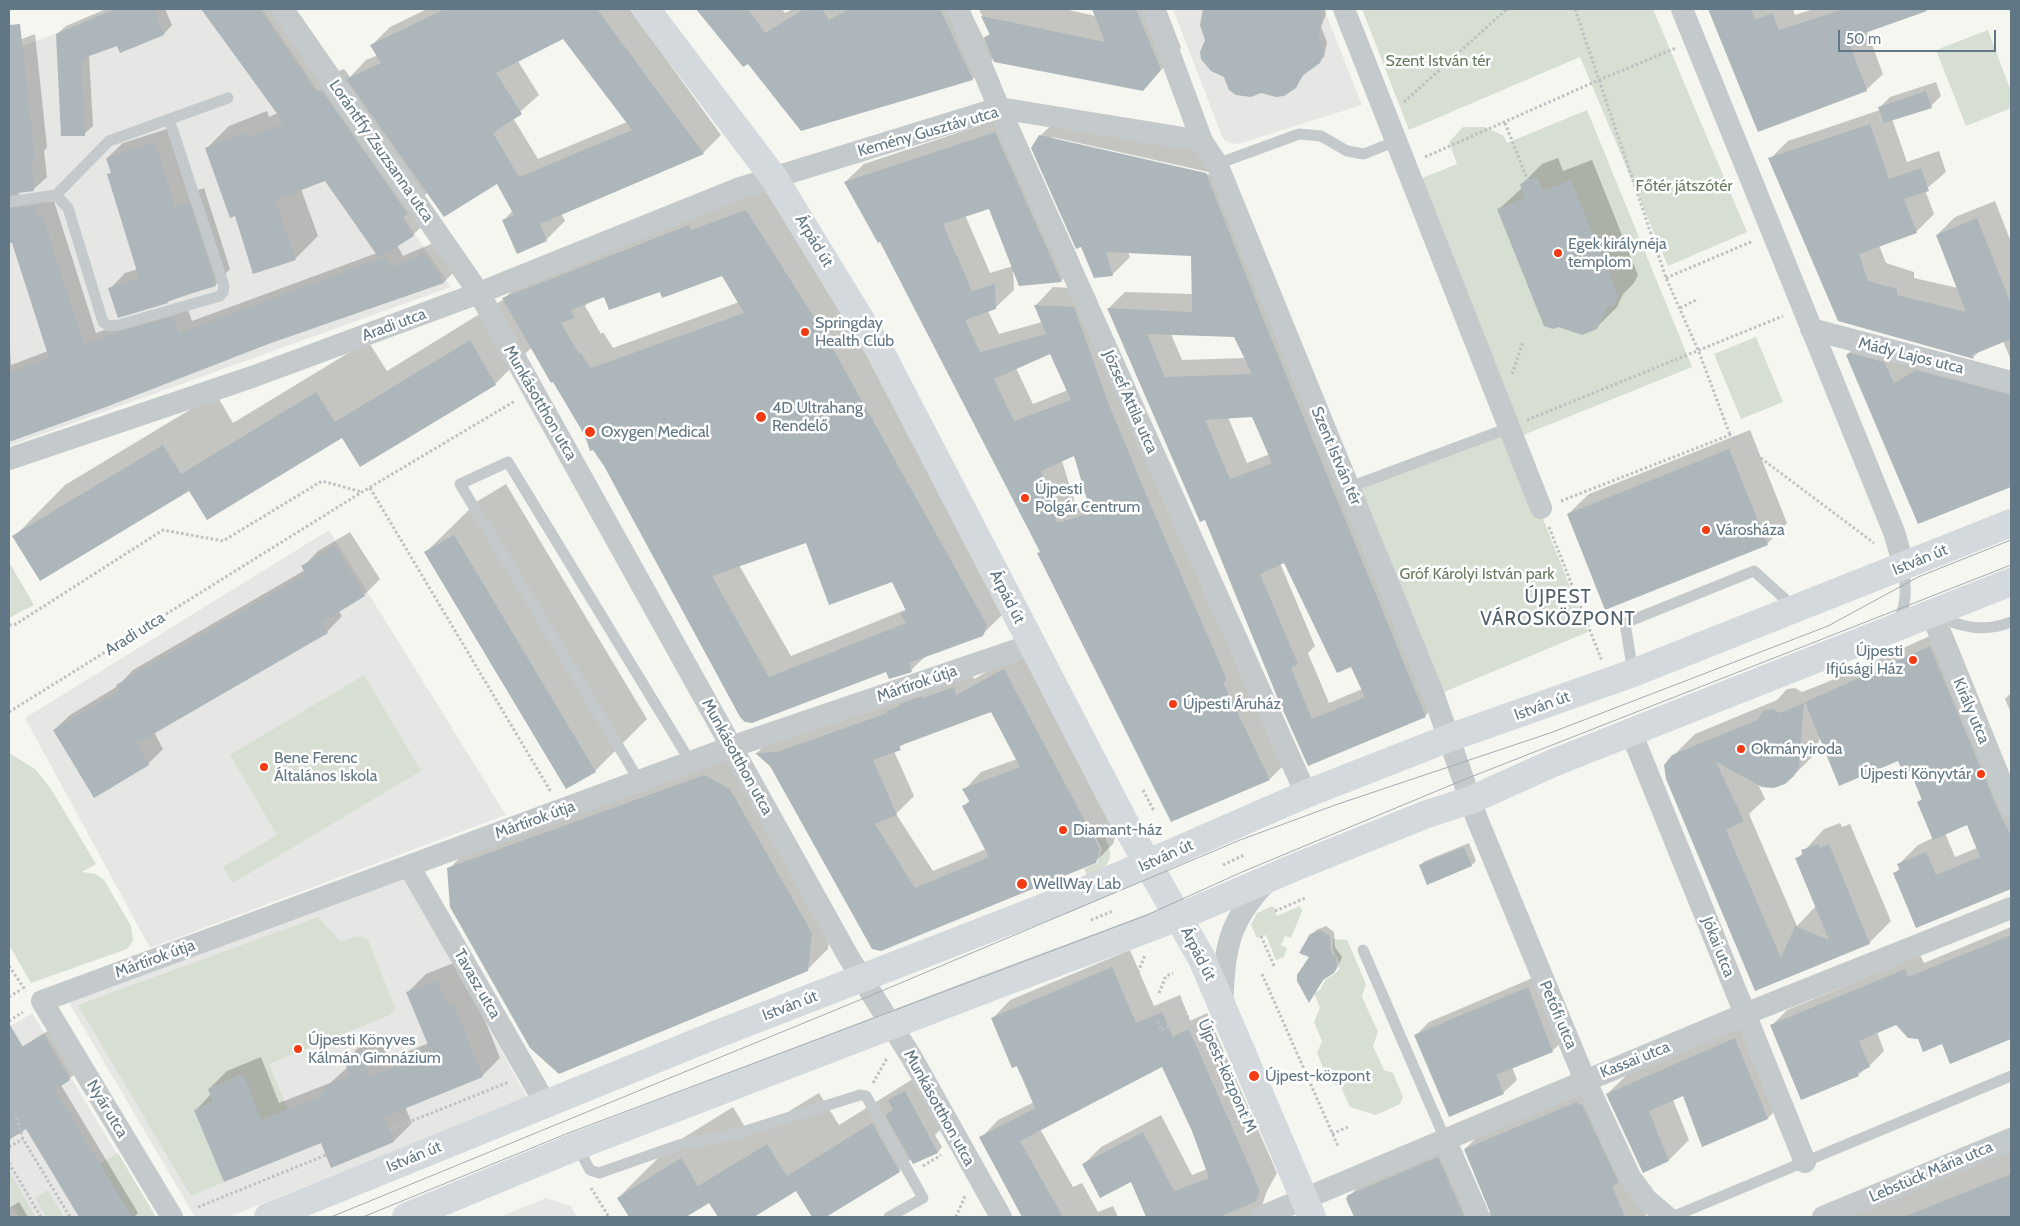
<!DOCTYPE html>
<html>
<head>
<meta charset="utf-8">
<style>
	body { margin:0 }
	#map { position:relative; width:2020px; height:1226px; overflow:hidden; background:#f6f6f1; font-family:Cabin,sans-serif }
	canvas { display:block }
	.frame { position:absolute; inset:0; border:10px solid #627785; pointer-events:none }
	.scale { position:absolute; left:1838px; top:30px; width:158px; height:22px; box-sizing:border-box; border:2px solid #627785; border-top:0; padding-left:6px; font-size:15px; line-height:18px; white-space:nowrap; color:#627785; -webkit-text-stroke:4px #fff; paint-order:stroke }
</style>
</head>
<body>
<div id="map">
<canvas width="2020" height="1226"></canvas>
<div class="frame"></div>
<div class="scale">50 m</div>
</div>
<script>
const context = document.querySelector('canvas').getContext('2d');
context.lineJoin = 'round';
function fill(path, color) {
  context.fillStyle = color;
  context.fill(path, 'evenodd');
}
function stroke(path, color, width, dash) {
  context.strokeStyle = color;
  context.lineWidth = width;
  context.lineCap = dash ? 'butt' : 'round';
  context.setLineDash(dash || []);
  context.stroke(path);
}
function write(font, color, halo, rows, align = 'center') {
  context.font = font + ' Cabin,sans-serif';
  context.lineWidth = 5;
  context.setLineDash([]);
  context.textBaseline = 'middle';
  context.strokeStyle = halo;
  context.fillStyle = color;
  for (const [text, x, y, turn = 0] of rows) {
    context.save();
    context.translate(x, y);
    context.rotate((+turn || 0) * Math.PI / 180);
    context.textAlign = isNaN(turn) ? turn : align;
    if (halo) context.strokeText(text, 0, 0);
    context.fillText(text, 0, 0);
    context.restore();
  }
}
fill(new Path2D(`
	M122 9H262L451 287 9 446V51Z
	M1173 9H1324L1362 105 1238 144 1230 143 1223 139Z
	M329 530 506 815 150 948 25 718Z
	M404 877 527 1097 229 1217H195L68 1001Z
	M32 1013 155 1217H9V1027Z
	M546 1198 571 1206 577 1217H500Z`), '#e6e7e5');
fill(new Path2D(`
	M1362 9H1653L1747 232 1668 266 1580 57 1409 130Z
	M1988 30 2011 91V108L1966 126 1936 50Z
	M1587 110 1692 367 1521 436 1420 179 1457 164 1449 142 1463 127H1485L1504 136 1507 143Z
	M1756 337 1783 402 1741 419 1714 354Z
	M1508 431 1588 632 1437 695 1356 490Z
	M9 562 34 605 9 618Z
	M364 675 421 771 233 883 223 867 277 835 230 755Z
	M9 753 35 769 51 789 96 864 82 872 96 874 104 880 131 926 133 941 127 949 31 983 9 945Z
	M1103 834C1116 858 1111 866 1088 878L1084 869 1097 863 1102 849 1096 838Z
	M1273 906 1277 916 1300 906 1302 911 1291 938 1285 936 1281 945 1287 948 1284 957 1276 960 1266 935 1257 938 1251 925 1257 913Z
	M318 917 341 942C351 938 359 933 368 940L395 1008 390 1015 269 1064 288 1110 261 1120 242 1074 208 1089 213 1102 194 1110 224 1182 191 1196 78 1005Z
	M1333 939 1347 940 1366 984 1362 997 1378 1032 1373 1046 1384 1070 1393 1073 1403 1097 1400 1104 1376 1115 1350 1107 1341 1087 1329 1082 1317 1053 1322 1041 1314 1022 1320 1008 1314 993 1320 990 1326 979 1335 974 1339 969V962L1333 950Z
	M118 1153 156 1217H132L99 1164Z
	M9 1171 36 1217H19L13 1207 9 1209Z
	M48 1190 64 1217H46L35 1198Z`), '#d7ded2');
fill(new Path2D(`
	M106 9H165L172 25 164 34 117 44 89 55 93 126 84 134 57 34 66 26Z
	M203 9H296L339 71 344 69 350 77 366 60 378 55 372 45 390 27 427 9H630L721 135 703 153 561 213 565 221 546 240 504 220 513 210 498 182 427 193 424 196 435 213 413 235 397 245 403 256 438 241 456 270 444 282 271 342 106 406 9 441V333L11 365 48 351 9 229V44L35 34 47 147 44 151 47 177 34 189 16 192 23 197 48 193 49 202 54 201 96 333 129 321 186 305 192 321 377 253 326 180 301 189 318 236 296 258 254 272 236 214 207 148 229 126 267 111 269 117 278 113ZM563 37 627 122 538 159 513 118 539 95 518 61Z
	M696 9H782L785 13 793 9H969L984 39 990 33 979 9H1064L1096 16 1093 9H1166L1181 48 1143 90 994 58 973 79 801 129 748 62 743 65Z
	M1205 9H1325L1326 14 1321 27 1327 42 1324 57 1305 72 1296 87 1243 96 1230 89 1206 40Z
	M1710 9H1793L1795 15 1814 9H1930L1867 31 1883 74 1866 90 1758 130Z
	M1936 82 1941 96 1931 106 1892 119 1907 162 1939 151 1946 172 1925 190 1934 214 1916 232 1879 245 1886 263 1914 272V278L1958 288 1937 235 1955 217 1995 201 2011 242 2010 358 2003 341 1981 350 1973 357 1839 320 1770 159 1788 141 1880 110V107L1890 97Z
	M1014 114 1080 262 1062 280 1020 285 1013 269 1014 290 995 308 988 311 999 334 1042 322 1035 306 1053 287 1092 289 1288 761 1270 779 1038 554 1041 551 880 241 845 182 864 164ZM990 207 1013 266 990 273 965 215ZM1051 352 1068 390 1033 404 1016 368ZM1075 455 1089 502 1076 506 1062 461Z
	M1058 119 1223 156 1442 698 1425 716 1308 764 1206 518 1108 309 1125 292 1193 294V254L1128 252 1130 257 1112 275 1040 136ZM1052 137 1213 173 1212 175 1052 140ZM1171 334 1235 336 1245 358 1182 360ZM1253 416 1270 454 1247 463 1228 417ZM1284 561 1352 665 1362 689 1329 703 1308 653 1315 646 1280 563Z
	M170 128 190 193 204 188 230 269 215 285 167 302 110 289 125 273 138 269 109 175 112 172 107 158 123 143Z
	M1558 158 1563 171 1592 160 1638 275 1634 283 1623 294 1617 307 1596 328 1498 210 1522 188 1521 185 1542 164Z
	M768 189 844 309 1004 613 982 635 927 655 911 670 887 671 745 720 605 465 532 347 495 384 190 489 14 537 65 485 216 394 233 423 368 341 387 371 504 299 525 277ZM723 275 739 302 613 348 603 332 601 334 585 306 589 302 605 296 661 291ZM807 542 892 581 907 609 791 656 739 565Z
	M1867 335 2011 373V486L1918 523 1847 355Z
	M1750 430 1787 523 1767 544 1568 514 1589 494Z
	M506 484 647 719 595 771 426 552 478 501Z
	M350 532 380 579 364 595 339 611 342 616 327 632 154 732 163 749 148 764 54 730 70 715 118 686 133 670 305 570 303 567 318 551Z
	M1950 627 2011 777V888L1917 926 1895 873 1900 868 1899 864 1918 845 1933 838 1918 802 1923 798 1910 769 1899 759 1820 737 1816 753 1794 775 1757 782 1765 799 1749 814 1797 926 1816 906 1797 859 1824 829 1840 823 1842 827 1850 824 1891 921 1869 943 1756 989 1673 756 1695 734 1777 700 1787 689 1795 688 1802 692 1825 683ZM1968 824 1977 848 1955 857 1945 833Z
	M1021 652 1117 831 1113 844 1095 862 881 950 771 766 757 753 774 736 971 671 974 679ZM991 710 1017 759 981 772 964 790 970 800 963 807 986 849 933 871 896 814 914 796 894 751 907 742Z
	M2011 693V713L2005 699Z
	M725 755 832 912 828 949 807 970 449 869 469 848Z
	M1469 843 1476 861 1472 865H1420L1425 861Z
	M1326 926 1334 932 1335 947 1342 957 1338 967 1325 977 1309 1001 1311 935 1316 930Z
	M2011 927V1037L1951 1062 1942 1042 1919 1038 1896 1024 1877 1032 1884 1051 1869 1066 1858 1075 1802 1098 1772 1025 1787 1010 1920 955 1924 963Z
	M1130 950 1154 1006 1180 995 1190 1021 1207 1013 1277 1173 1267 1191 1258 1217H1147L1131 1180 1083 1165 1101 1147 1161 1115 1192 1175 1207 1169 1193 1130 1162 1065 1040 1129 1073 1187 1082 1183 1098 1212 1113 1206 1118 1217H1025L981 1138 998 1120 1034 1102 993 1018 1010 1000Z
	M456 962 467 990 472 987 500 1058 482 1076 405 1107 412 1123 394 1141H321L196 1110 211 1094 209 1089 227 1071 261 1057 279 1103 330 1083 348 1067 345 1061 363 1043 379 1037 389 1059 429 1043 408 992 426 974Z
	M1542 974 1566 1038 1552 1051 1512 1067 1517 1080 1503 1093 1415 1036 1429 1022Z
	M1755 1018 1788 1097 1768 1118 1684 1095 1673 1100 1689 1140 1669 1160 1644 1171 1607 1094 1628 1074Z
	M49 1030 75 1074 61 1085 138 1213 134 1217H81L27 1128 9 1139V1055Z
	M924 1072 951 1119 935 1135 942 1147 938 1152 913 1162 911 1159 899 1171 824 1217H814L796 1189 751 1217H719L709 1202 684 1217H630L618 1198 670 1146 733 1107 750 1135 819 1093 839 1125Z
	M1593 1087 1647 1217H1355L1347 1199 1365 1179 1454 1142 1488 1212 1493 1213 1465 1149 1481 1133Z
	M2011 1144V1217H1850Z
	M19 1202 28 1217H9V1208Z`), '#0003');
fill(new Path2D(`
	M115 9H154L164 35 120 53 117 46 81 59 85 136H61L56 34Z
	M201 9H259L316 92 322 90 408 214 402 218 414 236 379 258 325 181 275 200 296 260 253 274 235 216 230 218 205 148 245 132 247 138 284 123Z
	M445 9H597L704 154 540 224 547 241 517 254 502 220 514 215 497 184 444 217 346 79 381 63 370 45ZM563 39 632 130 519 177 493 133 522 114 496 73Z
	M696 9H748L765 33 804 9H822L829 20 849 9H940L973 80 801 131 748 64 743 67Z
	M1092 9H1136L1161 70 1143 91 994 62 984 37 990 35 981 16 1105 42Z
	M1203 9H1320L1322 20 1317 32 1323 48V56L1320 63 1302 76 1296 88 1284 96 1276 97 1261 93 1251 97 1236 95 1229 90 1224 77 1211 71 1201 59 1200 52 1205 40 1200 25Z
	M1708 9H1751L1755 20 1772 13 1779 30 1844 9H1926L1927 11 1848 39 1867 91 1758 132Z
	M20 24 35 161 32 162 34 191 9 194V25Z
	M1926 91 1932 108 1884 123 1878 107Z
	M1870 124 1889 179 1921 168 1929 191 1904 199 1917 233 1859 254 1868 281 1897 289V295L1966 312 1936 235 1977 218 2011 304V339L1972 355 1974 359 1838 321 1768 158Z
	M995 132 1062 282 1019 286 989 209 943 224 972 291 995 284 996 309 965 320 980 352 1046 334 1034 305 1074 307 1109 405 1151 506 1227 680 1223 682 1270 780 1171 822 1037 553 1040 552 880 242 878 243 844 182ZM1050 354 1071 400 1014 421 994 379ZM1074 456 1091 513 1057 523 1041 471Z
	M1039 135 1206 173 1260 311 1426 717 1308 766 1278 699 1205 520 1200 522 1107 308 1192 312 1191 256 1106 252 1113 276 1094 278 1081 247 1076 249 1031 148ZM1147 334 1234 337 1252 374 1165 377ZM1252 417 1272 463 1230 479 1205 420ZM1284 563 1337 673 1351 667 1365 697 1312 719 1291 668 1298 664 1260 574Z
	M155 142 175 207 189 202 216 286 167 301 168 303 118 318 108 288 139 278 107 174 111 173 106 158Z
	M1537 177 1543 191 1571 180 1618 296 1614 305 1607 307 1597 329 1582 335 1559 327 1553 329 1544 326 1497 209 1525 198 1520 184Z
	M36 206V214H42L84 345 115 333 173 317 179 333 384 257 390 268 425 253 444 283 271 343 106 407 9 442V373L49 358 12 243H9V209Z
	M746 210 823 331 987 625 983 636 909 663 912 672 889 679 886 672 752 723 745 722 740 717 604 466 593 450 590 451 585 436 553 382 551 383 502 298 689 225 691 230ZM722 276 744 313 591 368 581 353 579 354 561 323 575 318 571 310 604 297 609 310 660 292 662 298ZM806 543 829 605 892 582 906 611 900 614 906 623 769 677 712 576Z
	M470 340 496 385 360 467 342 438 207 520 189 491 40 581 12 536 163 445 181 474 316 392 335 422Z
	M1849 353 1884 362 1894 383 1916 370 2011 395V487L1918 524 1846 355Z
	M1729 449 1768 545 1605 610 1567 514Z
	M454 535 596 772 566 789 424 552Z
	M335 546 365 596 321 623 328 633 136 744 149 765 94 798 53 730 119 691 116 685 306 574 301 566Z
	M1930 646 1999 812 2011 836V889L1916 928 1893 873 1900 870 1897 864 1926 852 1936 875 1980 857 1967 825 1933 840 1917 802 1922 800 1910 771 1903 773 1898 761 1839 786 1805 702Z
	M1004 669 1100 849 1096 863 881 951 872 949 770 766 755 753 777 752 887 713 886 711 900 706 899 704 922 696 923 698 954 687 956 695ZM991 712 1020 767 962 789 970 802 962 806 989 857 915 888 875 824 897 815 873 760 901 750 899 746Z
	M1804 703 1799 767 1794 776 1785 784 1774 788 1762 787 1716 762 1744 821 1726 830 1781 958 1795 926 1829 940 1795 858 1803 855 1801 850 1819 844 1820 848 1829 844 1870 944 1755 991 1666 779 1664 765 1672 755 1757 720 1764 710 1773 709 1780 713Z
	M704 775 730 789 812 933 808 971 559 1074 530 1048 450 907 447 868Z
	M1464 847 1472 866 1427 885 1419 865Z
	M1321 930 1330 937 1331 952 1336 957 1337 968 1334 973 1323 980 1309 1003 1297 981V975L1309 957 1299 953 1310 934Z
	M2011 935V1039L1950 1064 1942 1044 1923 1052 1918 1039 1908 1038 1896 1025 1859 1041 1870 1067 1857 1073 1859 1076 1801 1100 1770 1025 1905 969 1908 977Z
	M1112 967 1136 1023 1162 1012 1173 1037 1189 1029 1260 1191 1255 1202 1219 1217H1146L1131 1182 1100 1198 1082 1164 1143 1132 1174 1191 1209 1178 1192 1131 1162 1067 1020 1141 1063 1217H1022L979 1137 1035 1108 1017 1066 1012 1068 991 1018Z
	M437 980 448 1007 454 1005 483 1077 384 1117 394 1142 331 1168 321 1143 224 1182 194 1110 213 1102 208 1089 243 1074 261 1120 319 1097 325 1086 350 1076 344 1061 361 1054 370 1077 431 1052 406 992Z
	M1528 987 1553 1052 1496 1075 1504 1094 1449 1117 1414 1035Z
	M9 1023 23 1047 43 1035 70 1080 55 1090 132 1217H79L26 1129 9 1140Z
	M1735 1038 1768 1119 1702 1147 1683 1096 1649 1111 1669 1161 1643 1173 1606 1094Z
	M905 1091 938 1153 913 1164 885 1115 893 1110 888 1100Z
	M1577 1102 1579 1105 1582 1104 1619 1183 1612 1186 1625 1217H1492L1464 1149Z
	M872 1123 900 1172 826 1217H812L796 1191 754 1217H718L709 1203 686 1217H629L617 1198 681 1158 698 1186 767 1144 787 1176Z
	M1438 1157 1465 1217H1354L1346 1199 1348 1195Z
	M2011 1174V1217H1906V1216Z`), '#adb6ba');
stroke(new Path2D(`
	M1575 9 1666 278 1699 352 1730 435
	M1404 102 1507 9
	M1505 123 1528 181
	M1425 157 1599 80 1676 48
	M1666 278 1753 241
	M1680 308 1698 299
	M1512 374 1523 342
	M872 419 886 412
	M1527 420 1783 316
	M370 488 551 792
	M1561 501 1730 435 1874 543
	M1549 527 1602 661
	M9 625 16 624 163 530 223 541 322 481 362 492
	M9 712 362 492 515 401
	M1143 790 1154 811
	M1088 814 1099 836
	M1223 865 1244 855
	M1275 911 1305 898
	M1091 920 1113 911
	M1261 936 1275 968
	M9 966 26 991
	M1262 974 1338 1146
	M1136 977 1145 955
	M1159 993 1166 976 1173 973
	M9 997 22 989
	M1181 1002 1251 1161
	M9 1021 23 1012
	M1158 1021 1161 1030 1188 1018
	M873 1083 887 1058
	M15 1113 23 1139 70 1217
	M389 1130 509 1082
	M1332 1134 1348 1127
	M9 1147 23 1139
	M9 1163 41 1217
	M923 1166 941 1155
	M591 1188 609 1217
	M198 1207 326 1155
	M956 1217 965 1196`), '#bec0c2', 3, [2.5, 2.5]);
stroke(new Path2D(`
	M1217 164 1299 134 1321 136 1347 151 1364 154 1396 141
	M56 195 68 208 103 322 109 326 119 325 220 296 223 292 224 286 169 119
	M9 202 56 195 109 141 228 98
	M1350 487 1509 428
	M1936 616C1962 627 1984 633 2011 622
	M1894 623C1909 611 1905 583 1904 566
	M1633 673 1625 623 1754 571 1795 608
	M640 782 460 484 508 462 690 761
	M1363 950 1445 1139
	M577 1146 590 1170 599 1173 679 1145 736 1134 860 1095 866 1096 923 1198 889 1217
	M1672 1217 2011 1076`), '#c4c9cb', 11);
stroke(new Path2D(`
	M282 9 479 293 848 956 912 1058 1001 1217
	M958 9 999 108 1306 794
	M1153 9 1202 141 1217 164 1434 696 1477 819 1585 1080 1630 1177 1647 1200 1667 1217
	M1344 9 1541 508
	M1682 9 1894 532 1904 566
	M1811 329 2011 382
	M9 459 252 377 479 293 740 188 999 108 1202 141
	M1932 615 2011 807
	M1631 732 1805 1162
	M409 866 545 1103
	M1222 1005C1225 948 1227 922 1268 880
	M1445 1139 1479 1217
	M172 1217 42 1001 731 747 1031 645
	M1261 1217 1745 1014 2011 908
	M1823 1217 2011 1139`), '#c4c9cb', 22);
stroke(new Path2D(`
	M646 9 774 178 881 353 1127 827 1202 959 1312 1217
	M268 1217 715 1035 1068 898 1306 794 1449 738 1633 673 2011 523
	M406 1217 577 1146 994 986 1179 917 1298 866 1427 814 1471 800 1553 763 2011 582`), '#d3d9dd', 28);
stroke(new Path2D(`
	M331 1217 872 995 1240 840 1338 804 1550 733 1828 626 1918 577 2011 540
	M363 1217 566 1134 1147 915 1242 872 1463 780 2011 565`), '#a4abb0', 1);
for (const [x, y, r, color] of [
	[1558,253,5,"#f33c14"],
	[805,332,5,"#f33c14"],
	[761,417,6,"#f33c14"],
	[590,432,6,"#f33c14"],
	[1025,498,5,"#f33c14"],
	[1706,530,5,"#f33c14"],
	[1913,660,5,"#f33c14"],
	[1173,704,5,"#f33c14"],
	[1741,749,5,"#f33c14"],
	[264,767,5,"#f33c14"],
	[1981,774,5,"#f33c14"],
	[1063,830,5,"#f33c14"],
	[1022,884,6,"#f33c14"],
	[298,1049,5,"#f33c14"],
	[1254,1076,6,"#f33c14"]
]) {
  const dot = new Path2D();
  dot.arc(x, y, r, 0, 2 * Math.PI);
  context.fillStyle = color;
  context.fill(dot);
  stroke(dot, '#fff', 2);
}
write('16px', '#687c61', '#fff', [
	["Szent István tér",1438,61],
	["Főtér játszótér",1684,186],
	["Gróf Károlyi István park",1477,574]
]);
write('16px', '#627785', '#fff', [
	["Kemény Gusztáv utca",928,132,-16],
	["Lorántffy Zsuzsanna utca",381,151,55],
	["Árpád út",814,241,59],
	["Aradi utca",394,325,-20],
	["Mády Lajos utca",1911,356,14],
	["József Attila utca",1130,402,66],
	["Munkásotthon utca",540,403,60],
	["Szent István tér",1336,456,67],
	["István út",1920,560,-22],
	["Árpád út",1007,597,63],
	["Aradi utca",135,634,-32],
	["Mártírok útja",917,684,-19],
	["István út",1542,706,-20],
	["Király utca",1971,711,67],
	["Munkásotthon utca",737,757,61],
	["Mártírok útja",535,820,-20],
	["István út",1166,856,-24],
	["Jókai utca",1718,947,68],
	["Árpád út",1198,954,63],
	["Mártírok útja",155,959,-20],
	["Tavasz utca",477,984,60],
	["István út",790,1006,-21],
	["Petőfi utca",1558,1015,67],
	["Kassai utca",1635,1060,-22],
	["Újpest-központ M",1227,1076,66],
	["Munkásotthon utca",939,1108,61],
	["Nyár utca",107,1109,59],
	["István út",414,1157,-22],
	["Lebstück Mária utca",1931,1172,-23]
]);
write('16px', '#627785', '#fff', [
	["Egek királynéja",1568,244],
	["templom",1568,262],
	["Springday",815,323],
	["Health Club",815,341],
	["4D Ultrahang",772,408],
	["Rendelő",772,426],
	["Oxygen Medical",601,432],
	["Újpesti",1035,489],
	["Polgár Centrum",1035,507],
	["Városháza",1716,530],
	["Újpesti",1903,651,"right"],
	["Ifjúsági Ház",1903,669,"right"],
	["Újpesti Áruház",1183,704],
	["Okmányiroda",1751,749],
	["Bene Ferenc",274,758],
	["Általános Iskola",274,776],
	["Újpesti Könyvtár",1971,774,"right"],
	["Diamant-ház",1073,830],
	["WellWay Lab",1033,884],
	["Újpesti Könyves",308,1040],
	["Kálmán Gimnázium",308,1058],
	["Újpest-központ",1265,1076]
], 'left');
context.letterSpacing = '1px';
write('19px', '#50606a', '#fff', [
	["ÚJPEST",1558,597],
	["VÁROSKÖZPONT",1558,619]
]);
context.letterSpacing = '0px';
</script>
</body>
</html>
